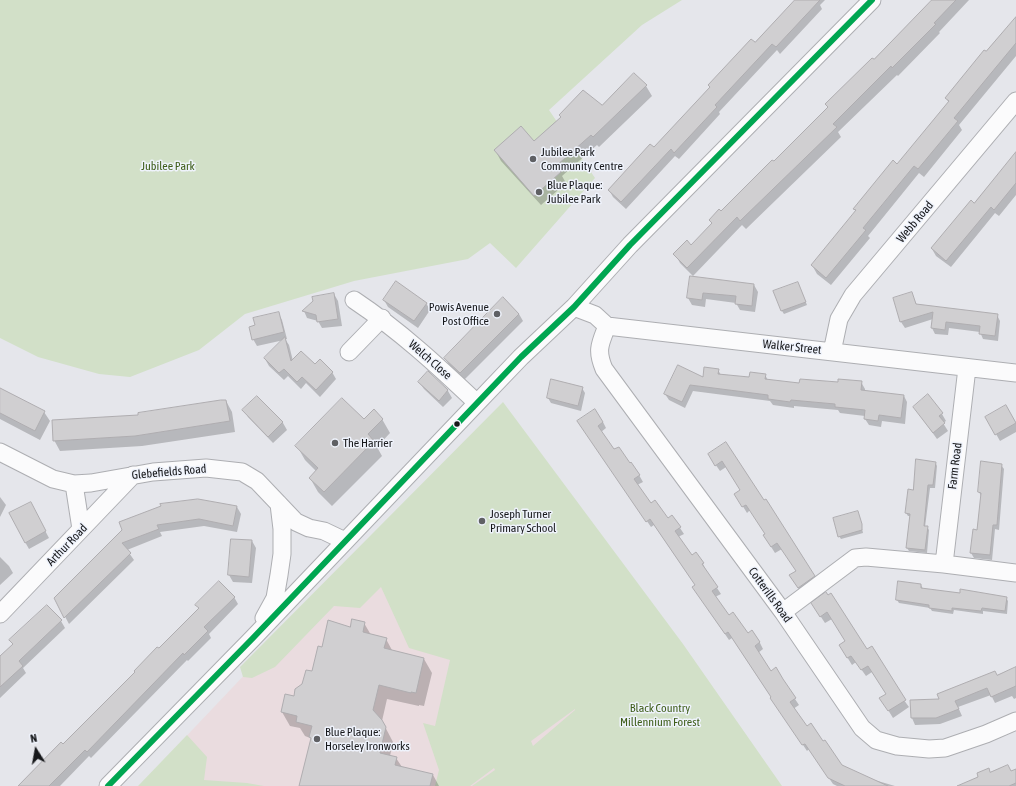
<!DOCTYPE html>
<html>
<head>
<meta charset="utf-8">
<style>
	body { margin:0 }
	#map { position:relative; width:1016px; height:786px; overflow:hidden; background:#e5e6eb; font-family:"Asap Condensed",sans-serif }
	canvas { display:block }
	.north { position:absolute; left:16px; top:730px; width:40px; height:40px; -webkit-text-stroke:3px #eff3fc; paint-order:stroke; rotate:349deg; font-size:11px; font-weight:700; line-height:16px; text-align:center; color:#17181b }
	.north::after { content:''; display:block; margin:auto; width:14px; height:18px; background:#17181b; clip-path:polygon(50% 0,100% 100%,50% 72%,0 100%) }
</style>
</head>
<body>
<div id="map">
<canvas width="1016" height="786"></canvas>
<div class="north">N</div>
</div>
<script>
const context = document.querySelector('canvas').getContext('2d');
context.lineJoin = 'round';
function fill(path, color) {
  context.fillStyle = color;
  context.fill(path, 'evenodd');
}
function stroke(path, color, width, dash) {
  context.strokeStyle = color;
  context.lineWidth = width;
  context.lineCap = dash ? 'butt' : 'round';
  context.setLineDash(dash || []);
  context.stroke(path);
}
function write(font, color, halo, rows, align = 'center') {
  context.font = font + ' "Asap Condensed",sans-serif';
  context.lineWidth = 3;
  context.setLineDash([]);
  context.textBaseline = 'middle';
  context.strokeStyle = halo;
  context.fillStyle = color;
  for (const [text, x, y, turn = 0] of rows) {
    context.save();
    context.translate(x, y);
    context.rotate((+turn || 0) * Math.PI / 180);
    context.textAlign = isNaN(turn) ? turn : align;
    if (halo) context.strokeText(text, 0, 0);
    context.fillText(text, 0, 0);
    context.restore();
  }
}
fill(new Path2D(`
	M493 413 657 634 507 786H139Z`), '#eadcdf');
fill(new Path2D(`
	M0 0H682L642 25 549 110 595 178 516 268 490 243 468 259 354 281 245 314 199 350 130 377 99 374 38 357 0 338Z
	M503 402 683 644 782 786H472L495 770 494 768 470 786H435L439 770 423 723 435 726 450 660 409 648 381 587 360 608 334 606 275 667 252 678 243 677 240 667ZM575 709V710L533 746 531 741Z
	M187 735 207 757 204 780 247 783 264 786H138Z`), '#d2e0c8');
fill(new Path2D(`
	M796 0H825L820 5 822 9 780 54 777 50 719 112 720 114 679 159 675 156 626 209 613 197 609 190 654 148Z
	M931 0H969L939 32 940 33 898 76 897 75 838 132 841 137 746 229 742 225 693 276 680 263 675 254 691 246 713 224 710 220 721 212 774 163 932 1Z
	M1016 18V56L959 125 962 130 924 177 919 173 868 236 870 238 831 285 817 274 812 265 856 212 854 209 897 165 949 103 946 98Z
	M646 86 652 96 599 147 597 145 562 176 566 183 541 205 501 161 495 150 534 142 561 117 602 107Z
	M1016 154V195L999 216 995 213 951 267 936 256 932 249 974 204Z
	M691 277 754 285 758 292 755 312 740 310 736 303 706 299 705 307 692 305 688 298Z
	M798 283 807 305 784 314 782 311Z
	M911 293 917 305 997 315 1000 321 998 341 983 339 980 332 949 328 948 335 935 334 932 328 933 319 905 328 901 322 894 299Z
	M334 294 338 301 342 326 322 328 318 321 307 318 304 311Z
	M384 300 426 303 430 310 418 328 388 307Z
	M278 313 282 320 287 339H285L289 345 293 361 315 366 332 372 336 379 320 397 306 383 301 389 288 376 284 380 269 366 265 359 284 340 257 346 253 339Z
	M519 314 523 321 464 380 449 365 445 358Z
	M718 370 721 375 750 378 765 375 768 380 800 384 861 382 865 389V391L904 396 907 402 905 424 882 421 881 427 869 425 865 419V416L840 413 838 410 794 406V408L773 405 770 401 693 391 685 408 669 400 665 394 704 378Z
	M428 373 448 391 452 398 443 407 424 389 419 382Z
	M582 388 585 393 581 411 551 403 548 398Z
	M0 389 44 412 50 421 40 440 0 419Z
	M257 397 283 423 287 430 273 443 248 417 244 410Z
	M226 401 232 412 235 432 142 446 60 451 54 440 139 416Z
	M1006 406 1016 424V432L1000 441 987 418Z
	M914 407 942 414 946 421 943 423 948 431 937 439Z
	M382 419 390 433 377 447 382 456 332 506 318 492 310 478 316 471 305 460 297 446 364 421Z
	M603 422 606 428 601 432 614 451 639 475 643 482 637 485 650 504 667 519 672 516 684 534 678 537 691 557 696 553 703 564 706 570H705L721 594 715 597 729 617 747 634 752 632 760 643 763 649 758 653 771 672 775 669 799 705 793 709 806 727 823 742 841 765 871 779 895 786H837L833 784 809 749 807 751 732 638 729 640 697 593 696 586 654 525 651 527 582 427Z
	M726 444 818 582 802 594 794 582 797 571 782 549 775 553 768 542 766 535 750 510 747 513 739 500 741 490 726 467 720 471 713 461Z
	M935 462 937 466 935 488H930L925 527H927L929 530 927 553 909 551 907 548 910 516H908L906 513 914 491Z
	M1001 465 1004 469 999 530 995 529 992 560 974 558 971 553 977 531 981 496 979 492Z
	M0 497 6 505 0 517Z
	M237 507 241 514 237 532 204 526 160 532 162 536 127 550 134 560 69 624 55 598 124 531Z
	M34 510 49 538 29 549 25 542Z
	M859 515 863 533 841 539 839 536Z
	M252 541 256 548 252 583 233 582 229 575Z
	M0 557 9 566 13 573 0 585Z
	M921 585 923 589 1006 598 1008 601 1007 614 983 611V614L954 610 953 614 932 611 930 608 899 603 897 600Z
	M826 594 909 707 893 718 885 705 887 694 872 672 866 676 856 662 852 665 844 652 846 641 832 619 825 623 817 611Z
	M234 597 238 604 209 634 211 638 188 661 187 660 91 758 89 756 60 786H20L63 745 199 609 197 605Z
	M47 606 61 621 65 628 23 668 26 673 0 698V658L13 645 11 640Z
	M364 623 371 635 386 639 393 652 424 659 432 673 424 706 419 705V706L387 699 382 721 393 742 390 756 396 758 402 767 433 775 439 786H300L312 740 310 738 305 736 300 728 290 726 282 712 295 698 313 673 323 648 351 628Z
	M1016 668V698L1014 699 1012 696 995 703 991 695 958 707 962 716 940 724 915 725 912 718 911 701 940 700Z
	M1016 770V786H966L990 773 1011 772Z`), '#0003');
const building = new Path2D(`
	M795 0H820L776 47 772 44 715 105 717 107 674 153 671 149 621 202 608 190 650 144 654 147 710 87 708 85 751 39 755 42Z
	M932 0H956L934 23 936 24 892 68 891 66 833 124 837 127 740 221 737 217 687 268 673 254 687 240 691 245 712 223 709 220 719 209 721 211 772 160 774 161 828 107 825 104 872 58 874 59Z
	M1016 17V43L954 118 958 121 918 169 914 166 863 228 866 230 826 278 811 265 856 210 853 209 893 160 897 164 949 101 945 98 984 50 986 51Z
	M634 73 647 85 593 137 591 135 556 166 561 172 534 196 494 150 521 126 534 141 561 117 559 115 583 90 602 105Z
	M1016 152V183L994 210 991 207 946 261 931 248 971 200 974 203Z
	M690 276 754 284 752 306 735 304 736 296 703 293 702 300 687 298Z
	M396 281 427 303 414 321 383 300Z
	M798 282 806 302 781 311 773 291Z
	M912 292 916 304 998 314 995 336 979 334 980 326 946 322 945 330 931 328 933 312 900 322 893 298Z
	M334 293 338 319 317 322 316 315 302 311 313 301 312 297Z
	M503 297 519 314 460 373 444 358Z
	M279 312 284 332 252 340 249 327 255 325 253 318Z
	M285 337 291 361 301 351 315 364 320 359 333 372 316 390 302 377 297 382 284 369 279 373 264 358Z
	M678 365 703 377 704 367 719 369 718 374 749 377 750 372 766 374 765 379 799 383 800 379 838 382V379L862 381 861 390 904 395 901 418 879 415 878 421 864 419 865 410 835 407V404L791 400 790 402 768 399V395L690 385 682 402 664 394Z
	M428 371 448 390 439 401 418 382Z
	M551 379 583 387 578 406 547 398Z
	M0 388 45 411 35 431 0 413Z
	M928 394 943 413 939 416 945 423 933 433 913 407Z
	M257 396 283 422 268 437 242 410Z
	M342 398 364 419 374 409 383 419 368 434 374 441 324 492 309 478 318 468 295 446Z
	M221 400H226L230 421 135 436 53 441 52 420 138 415V413Z
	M1006 405 1016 423 995 435 985 417Z
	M595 409 603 422 598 426 614 449 619 447 630 463 631 462 640 475 634 479 651 503 655 500 668 518 672 515 681 527 675 531 692 555 696 552 704 563 702 564 718 587 712 591 729 615 733 612 748 633 752 630 760 642 755 646 771 671 776 667 783 679 796 698 790 702 807 726 811 723 823 741 825 740 842 765 888 786H845L828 778 805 744 802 745 770 698 771 697 728 632 725 634 692 587 695 585 650 519 646 522 577 421Z
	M726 442 764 500 766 499 815 576 798 588 789 575 796 571 777 543 771 547 763 535 765 534 746 505 742 507 734 494 740 490 722 461 715 466 708 454Z
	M916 459 936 462 933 485H928L924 526H928L925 550 906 548 910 514 905 513 908 489 913 490Z
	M981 461 1002 464 997 525H993L990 555 970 553 973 529 977 530 981 493 978 492Z
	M198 499 237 506 233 526 199 519 157 525 159 529 122 543 131 553 64 618 54 598 122 530 119 522 161 506 160 504Z
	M31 502 46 531 25 543 9 513Z
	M858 511 862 524V530L838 537 833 518Z
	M231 539 252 540 249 577 228 575Z
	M219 581 235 597 204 627 208 631 184 655 183 653 87 752 85 750 49 786H18L61 742 63 744 135 672 134 671 157 647 159 648 199 608 195 605Z
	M898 581 921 584V588L960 593V589L1007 597 1005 611 982 608 981 611 952 608V611L929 608V605L896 600Z
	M826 592 828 595 831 593 867 649 872 646 906 700 888 711 879 698 886 694 868 666 861 670 851 656 847 658 839 645 845 641 827 612 820 617 811 603Z
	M47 605 62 620 19 661 23 666 0 687V656L13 644 9 640Z
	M352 619 365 622 363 632 387 638 384 648 424 658 416 693 411 692V693L379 685 373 710 382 720 386 727 380 753 397 757 395 765 433 774 430 786H299L311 738 309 737 312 726 296 722 297 716 281 712 285 694 294 696 295 689 302 684 306 670 312 671 318 646 322 647 328 620 350 627Z
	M1016 667V686L991 697 987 688 955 701 959 709 936 718H911L910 700 939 699 937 694 995 671 997 675Z
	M1008 765 1011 771 1016 769V783L1009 786H957L978 777 977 773 989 768 990 772Z`);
fill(building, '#d0cfd1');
stroke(building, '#afadb0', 1);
const minor = new Path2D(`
	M354 300C399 330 438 366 477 403
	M574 307 595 315 607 326 1016 373
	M607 326C600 344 596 350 604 369L783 612 862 728 876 740 897 746 929 749 945 748 986 734 1016 721
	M349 352 382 318
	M832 352 839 319 853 295 1016 101
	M0 452 53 479 74 484 91 483 153 472 206 468 242 472 257 481 296 522 309 528 324 531 345 541
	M74 484 81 529
	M944 564 1016 573
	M783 612 855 558 866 557 944 564 967 368
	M0 614 133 475
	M264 618 275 598 279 575 282 554V529L279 504
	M108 786 253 638 477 403 521 357 574 307 630 245 872 0`);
stroke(minor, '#adaeb2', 19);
stroke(minor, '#fbfbfc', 17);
stroke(new Path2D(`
	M108 786 253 638 521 357 574 307 630 245 872 0`), '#00a651', 6);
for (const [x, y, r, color] of [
	[533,159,4,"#5f6064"],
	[539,192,4,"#5f6064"],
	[497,314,4,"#5f6064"],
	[457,424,3.5,"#17181b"],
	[335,443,4,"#5f6064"],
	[482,521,4,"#5f6064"],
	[317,739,4,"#5f6064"]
]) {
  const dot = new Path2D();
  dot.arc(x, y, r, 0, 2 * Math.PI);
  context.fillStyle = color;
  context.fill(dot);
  stroke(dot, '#eff3fc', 1.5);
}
write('12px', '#17181b', '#eff3fc', [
	["Jubilee Park",541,152],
	["Community Centre",541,166],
	["Blue Plaque:",547,185],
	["Jubilee Park",547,199],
	["Powis Avenue",489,307,"right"],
	["Post Office",489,321,"right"],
	["The Harrier",343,443],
	["Joseph Turner",490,514],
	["Primary School",490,528],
	["Blue Plaque:",325,732],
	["Horseley Ironworks",325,746]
], 'left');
write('12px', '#3f5e1a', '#eff3fc', [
	["Jubilee Park",168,166],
	["Black Country",660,708],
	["Millennium Forest",660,722]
]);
write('12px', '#17181b', '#eff3fc', [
	["Webb Road",915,222,-50],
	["Walker Street",792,347,6],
	["Welch Close",430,360,41],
	["Farm Road",955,466,-83],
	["Glebefields Road",169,472,-5],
	["Arthur Road",67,545,-46],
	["Cotterills Road",770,595,54]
]);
</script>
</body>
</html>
